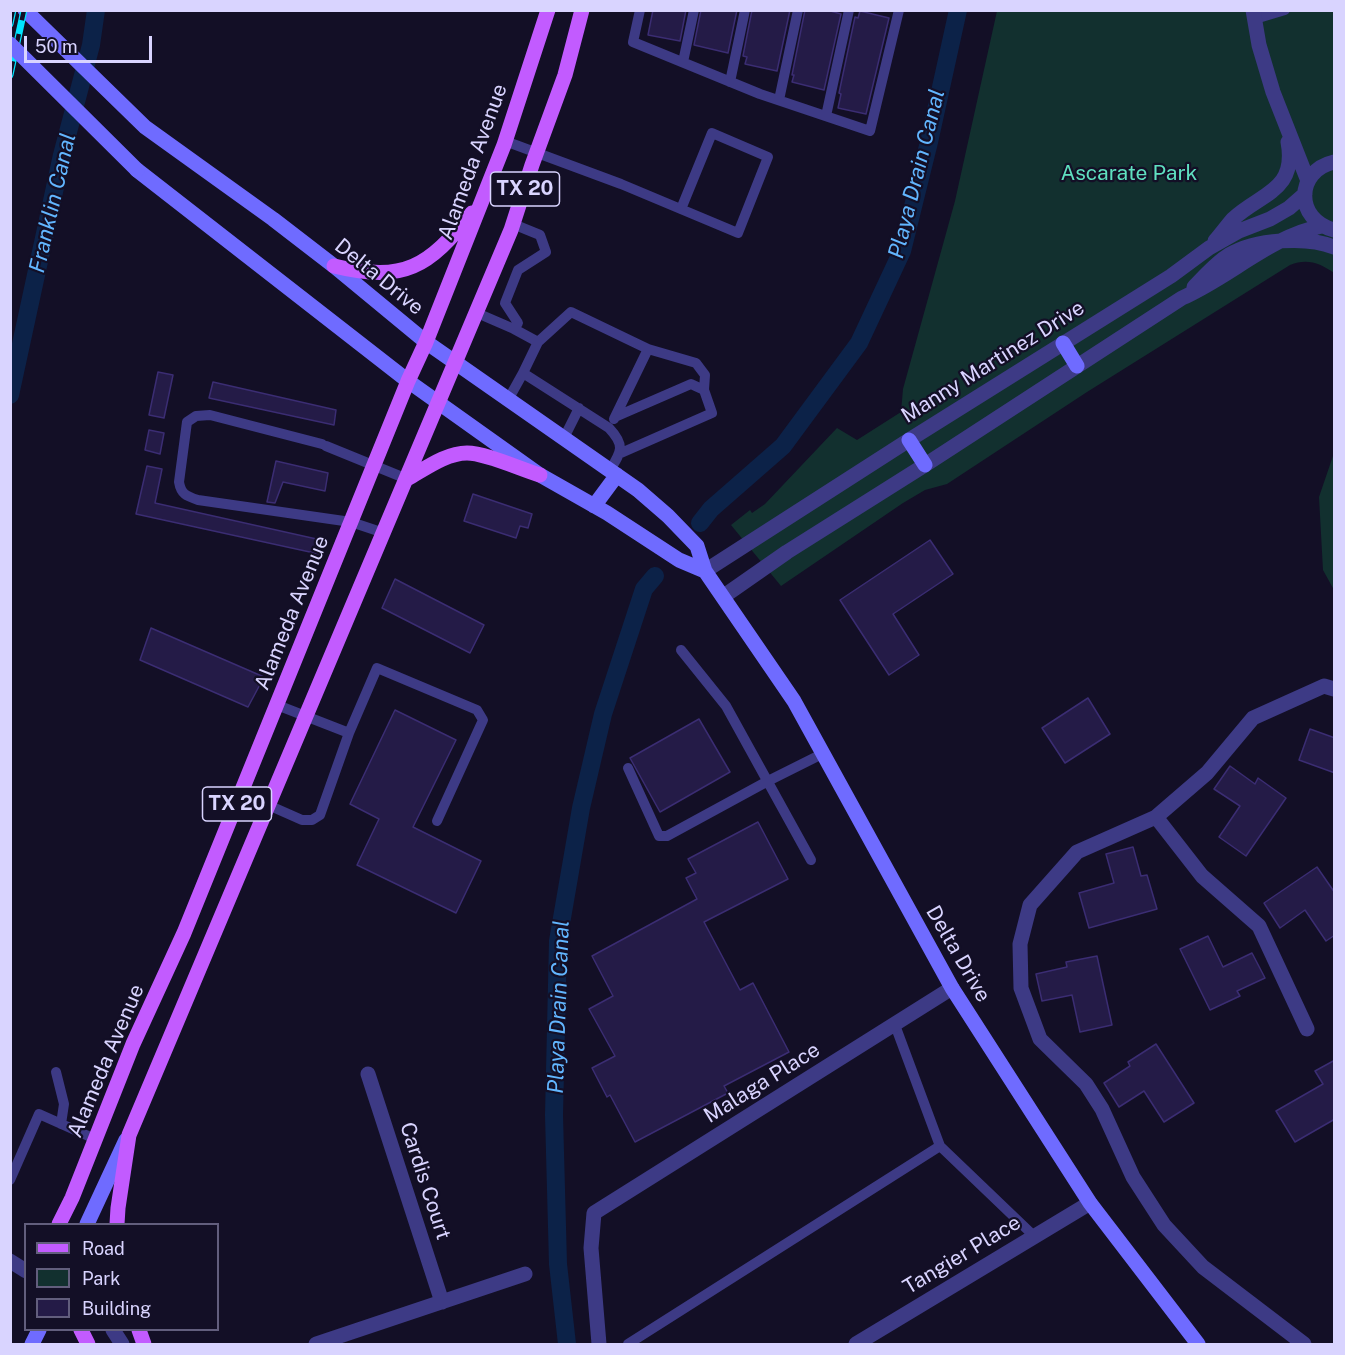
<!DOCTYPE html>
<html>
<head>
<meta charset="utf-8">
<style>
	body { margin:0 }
	#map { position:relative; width:1345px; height:1355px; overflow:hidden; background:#130f26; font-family:"Public Sans",sans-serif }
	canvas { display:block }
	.frame { position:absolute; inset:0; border:12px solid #d9d4ff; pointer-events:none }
	.legend { position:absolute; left:24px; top:1223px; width:195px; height:108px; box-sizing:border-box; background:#130f26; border:2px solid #625e7d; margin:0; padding:8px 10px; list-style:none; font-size:18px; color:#d9d4ff }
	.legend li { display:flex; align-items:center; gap:12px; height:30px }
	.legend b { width:30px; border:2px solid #625e7d }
	.scale { position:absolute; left:24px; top:36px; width:128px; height:27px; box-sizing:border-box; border:3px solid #d9d4ff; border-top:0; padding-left:8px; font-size:18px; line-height:21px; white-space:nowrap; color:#d9d4ff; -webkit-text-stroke:4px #130f26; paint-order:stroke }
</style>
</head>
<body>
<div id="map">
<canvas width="1345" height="1355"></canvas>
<div class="frame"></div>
<ul class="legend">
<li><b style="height:8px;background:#c25bff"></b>Road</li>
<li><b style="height:16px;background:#12302f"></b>Park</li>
<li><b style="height:16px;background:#241b47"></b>Building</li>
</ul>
<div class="scale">50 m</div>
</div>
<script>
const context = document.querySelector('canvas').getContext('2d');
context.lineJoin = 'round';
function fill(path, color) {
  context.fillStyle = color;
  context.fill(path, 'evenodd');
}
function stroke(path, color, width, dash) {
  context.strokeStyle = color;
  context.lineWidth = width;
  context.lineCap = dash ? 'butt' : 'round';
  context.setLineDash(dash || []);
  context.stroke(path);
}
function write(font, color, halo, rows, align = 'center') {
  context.font = font + ' "Public Sans",sans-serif';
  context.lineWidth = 4.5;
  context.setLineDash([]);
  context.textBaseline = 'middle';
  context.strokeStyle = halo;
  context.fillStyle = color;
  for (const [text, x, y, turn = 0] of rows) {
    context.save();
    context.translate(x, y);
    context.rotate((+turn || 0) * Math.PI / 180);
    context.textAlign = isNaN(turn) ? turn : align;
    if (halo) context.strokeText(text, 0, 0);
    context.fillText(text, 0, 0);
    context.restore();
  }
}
fill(new Path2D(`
	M997 11H1334V273C1320 263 1307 258 1290 265L1087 392 947 484 925 490 903 503 781 586 731 525 750 510 752 513 765 504 837 428 857 440 901 412 903 389 955 201Z
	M1334 453V590L1323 570 1319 497Z`), '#12302f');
stroke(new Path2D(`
	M10 395 62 155 91 45 96 10
	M700 523 711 509 783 446 859 343 902 251 929 142 958 10
	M567 1344 558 1264 554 1115 558 941 581 808 603 714 644 589 655 576`), '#0c2248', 18);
const building = new Path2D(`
	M653 10H686L680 41 648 35Z
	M701 10H737L728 53 694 45Z
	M752 10H790L777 71 745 64 747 57 743 56Z
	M805 10H827L841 14 824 90 792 82 794 75H792Z
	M860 11 889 18 866 114 838 108 841 94 839 93 855 17 858 18Z
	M158 372 173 375 164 418 149 415Z
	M213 382 336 410 334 425 209 398Z
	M149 430 164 433 160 454 145 450Z
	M276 461 328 473 325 491 283 482 275 503 267 502Z
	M147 466 162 469 155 503 321 540 319 554 136 514Z
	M473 494 532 514 528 528 520 526 516 538 464 521Z
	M930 540 953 574 893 614 919 655 889 675 840 600Z
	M395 579 484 625 470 653 382 608Z
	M151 628 264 677 248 707 140 660Z
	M1088 698 1110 734 1065 763 1042 728Z
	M395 710 456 740 413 827 481 861 456 913 357 865 379 819 350 804Z
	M699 719 730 772 660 812 630 758Z
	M1310 729 1335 738V773L1299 760Z
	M1230 766 1255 784 1258 778 1286 798 1246 856 1219 837 1240 806 1214 789Z
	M758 822 788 879 704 922 740 990 753 983 789 1052 724 1086 728 1093 635 1142 610 1095 607 1097 592 1068 615 1056 589 1009 613 996 592 956 697 899 686 878 696 873 688 859Z
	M1133 847 1141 876 1147 875 1157 909 1089 928 1079 893 1114 883 1106 854Z
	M1317 867 1335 893V935L1326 941 1305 910 1280 928 1264 903Z
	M1208 936 1223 967 1252 953 1265 978 1237 991 1240 996 1210 1010 1180 949Z
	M1097 956 1112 1025 1080 1032 1072 995 1042 1001 1036 974 1067 967 1066 962Z
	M1156 1044 1194 1103 1164 1122 1144 1091 1119 1107 1104 1083 1130 1066 1128 1062Z
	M1335 1060V1119L1295 1142 1276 1111 1323 1084 1315 1071Z`);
fill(building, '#241b47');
stroke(building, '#3b2d73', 1.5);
stroke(new Path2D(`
	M640 10 633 42 760 94 870 131 899 10
	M1255 19 1285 10
	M683 62 694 10
	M730 82 745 10
	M779 100 798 10
	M826 116 849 10
	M505 141 621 184 738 233 768 157 712 133 681 209
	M513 224 540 235 546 252 518 270 505 303 518 323 514 329
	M477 313 514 329 538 342 571 312 648 349 696 363 705 375 704 390 712 413 621 453
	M523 373 538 342
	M508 400 523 373 609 428C625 445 622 451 610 470
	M615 417 691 384 704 390
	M614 419 648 349
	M564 438 579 408
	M322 444 210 415 196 416 187 422 179 482C181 494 186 496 198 500L351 522 384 533
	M326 446 407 479
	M681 650 726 706 811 860
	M349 733 377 668 477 710 483 720 437 821
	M628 768 659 836H667L768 781 822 754
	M241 793 302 820H312L320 815 349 733 277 705
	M895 1025 940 1146 1034 1236
	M56 1072 64 1104 61 1124
	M10 1180 39 1114 95 1139
	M628 1344 940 1146`), '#3d3a85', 10);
stroke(new Path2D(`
	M1253 10 1259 45 1273 92 1308 181
	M1334 162C1295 171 1295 220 1334 230
	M1215 241C1221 234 1227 226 1233 219 1261 193 1297 191 1288 142
	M1194 287C1205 276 1216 263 1229 255 1255 239 1307 236 1334 247
	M705 571 909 440 1171 276 1209 248 1239 231 1270 219 1289 208 1305 194
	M724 596 787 552 925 465 1182 298C1230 277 1271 236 1322 226
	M1156 817 1202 876 1259 926 1307 1029
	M368 1074 442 1302
	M10 1261 26 1271
	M113 1330 122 1344
	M316 1344 525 1274
	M599 1344 591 1248 594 1213 952 988
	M856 1344 1090 1203
	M1304 1344 1203 1267 1164 1225 1133 1177 1102 1109 1086 1084 1040 1039 1021 988 1020 944 1030 905 1077 852 1156 817 1207 773 1253 718 1324 686 1334 689`), '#3d3a85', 15);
stroke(new Path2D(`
	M25 10 145 127 273 219 334 266 426 342 638 490 668 516 697 546 705 571 794 701 952 988 1090 1203 1198 1344
	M137 170 408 381 540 475 607 513 679 560 705 571
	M1063 343 1077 366
	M909 440 925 465
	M594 506 617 475
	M87 1224 126 1140
	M32 1344 39 1330`), '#6f6bff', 15);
stroke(new Path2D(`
	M334 266C405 283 428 267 472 213
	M407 479C425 469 446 453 467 453 486 453 520 469 540 475
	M59 1224 72 1198 133 1044 184 933 408 381 426 342 504 145 548 10
	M117 1224 118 1208 129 1135 511 230 532 165 565 75 582 10
	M81 1330 88 1344
	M139 1330 144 1344`), '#c25bff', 15);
const rail = new Path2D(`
	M10 24 13 10
	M10 75 24 10`);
stroke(rail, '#00e5ff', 7);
stroke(rail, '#130f26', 4.5, [14]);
stroke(new Path2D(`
	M10 44 137 170`), '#6f6bff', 15);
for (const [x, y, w] of [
	[525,189,69],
	[237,804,69]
]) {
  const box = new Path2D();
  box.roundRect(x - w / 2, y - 17, w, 34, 4.5);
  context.fillStyle = '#130f26';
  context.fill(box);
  stroke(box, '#d9d4ff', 1.5);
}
write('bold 20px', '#d9d4ff', null, [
	["TX 20",525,189],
	["TX 20",237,804]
]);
write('21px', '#d9d4ff', '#130f26', [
	["Alameda Avenue",473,162,-70],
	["Delta Drive",379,277,39],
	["Manny Martinez Drive",993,362,-32],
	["Alameda Avenue",292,613,-68],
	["Delta Drive",958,954,60],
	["Alameda Avenue",106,1061,-67],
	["Malaga Place",762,1083,-32],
	["Cardis Court",425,1181,72],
	["Tangier Place",962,1255,-31]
]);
write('21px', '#5fe0c0', '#130f26', [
	["Ascarate Park",1129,174]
]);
write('italic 22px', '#62b6ff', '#130f26', [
	["Playa Drain Canal",917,174,-76],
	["Franklin Canal",53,203,-77],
	["Playa Drain Canal",559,1007,-88]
]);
</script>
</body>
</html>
